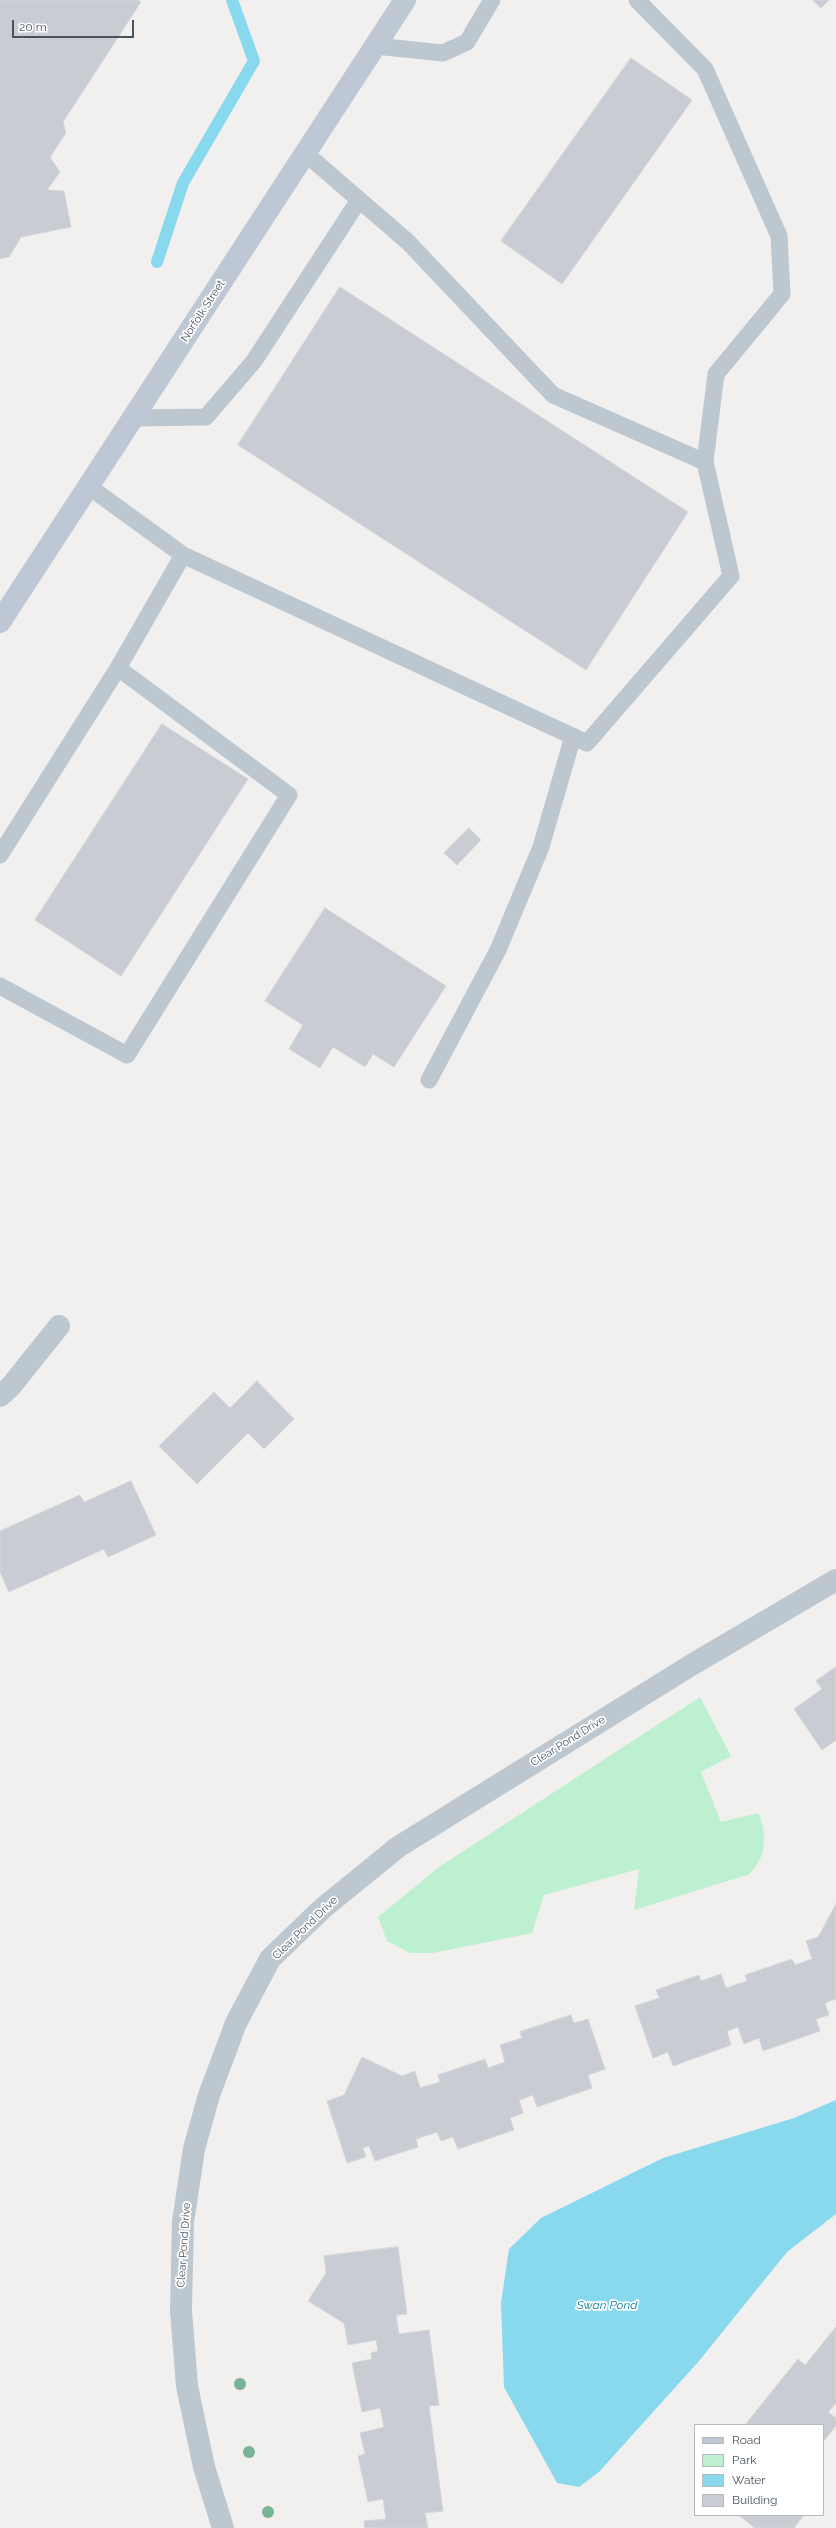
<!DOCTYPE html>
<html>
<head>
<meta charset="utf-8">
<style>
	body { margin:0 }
	#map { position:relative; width:836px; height:2528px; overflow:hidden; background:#f2efef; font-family:Raleway,sans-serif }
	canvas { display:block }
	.legend { position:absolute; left:694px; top:2424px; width:130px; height:92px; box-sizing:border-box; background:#fff; border:1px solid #b5babf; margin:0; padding:5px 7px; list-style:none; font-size:12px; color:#47535e }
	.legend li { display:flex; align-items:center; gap:8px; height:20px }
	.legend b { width:20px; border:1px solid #b5babf }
	.scale { position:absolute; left:12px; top:20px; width:122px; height:18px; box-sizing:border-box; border:2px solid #47535e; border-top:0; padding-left:5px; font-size:12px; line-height:14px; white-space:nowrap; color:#47535e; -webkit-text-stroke:3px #fff; paint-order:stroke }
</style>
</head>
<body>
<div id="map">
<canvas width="836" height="2528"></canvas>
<ul class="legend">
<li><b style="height:5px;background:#bdc8d4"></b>Road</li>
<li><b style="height:11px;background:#bdf0d1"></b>Park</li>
<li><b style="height:11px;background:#89d9ee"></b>Water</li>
<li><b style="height:11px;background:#c9ccd2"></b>Building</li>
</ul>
<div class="scale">20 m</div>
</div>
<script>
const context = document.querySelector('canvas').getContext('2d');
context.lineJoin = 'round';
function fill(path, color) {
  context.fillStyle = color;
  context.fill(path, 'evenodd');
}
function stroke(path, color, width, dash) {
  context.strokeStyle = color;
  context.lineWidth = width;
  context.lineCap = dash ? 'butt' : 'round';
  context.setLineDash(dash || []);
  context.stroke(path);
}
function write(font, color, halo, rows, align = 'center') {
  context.font = font + ' Raleway,sans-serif';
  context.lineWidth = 3.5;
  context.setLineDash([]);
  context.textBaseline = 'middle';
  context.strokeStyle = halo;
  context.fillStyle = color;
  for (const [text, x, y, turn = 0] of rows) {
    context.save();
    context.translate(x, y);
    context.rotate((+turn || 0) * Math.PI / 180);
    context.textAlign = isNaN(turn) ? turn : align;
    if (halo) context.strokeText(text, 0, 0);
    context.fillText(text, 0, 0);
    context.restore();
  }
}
fill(new Path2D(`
	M700 1697 731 1756 701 1772 721 1822 758 1813C764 1823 766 1843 762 1854 760 1861 754 1868 750 1874L634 1910 639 1869 544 1895 532 1933 433 1953H410L387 1941 378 1917 439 1867Z`), '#bdf0d1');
fill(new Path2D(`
	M836 2100V2214L787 2252 699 2361 599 2472 579 2487 557 2483 504 2387 501 2303 509 2249 541 2218 663 2158 794 2118Z`), '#89d9ee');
stroke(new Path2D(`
	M157 262 183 183 254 61 232 0`), '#89d9ee', 12);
const building = new Path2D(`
	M0 0H138L141 2 63 122 66 133 50 157 60 172 47 190 64 191 71 227 21 237 9 257 0 259Z
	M813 0H829L821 8Z
	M631 58 692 100 562 284 501 241Z
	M340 287 688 512 586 670 238 445Z
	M162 724 248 779 121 976 35 920Z
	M469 828 481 840 457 865 444 853Z
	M325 908 446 986 394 1067 373 1054 365 1067 333 1047 320 1068 289 1049 303 1025 265 1001Z
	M257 1381 294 1419 264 1449 248 1433 197 1484 159 1446 214 1392 230 1408Z
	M131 1481 156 1535 108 1557 104 1549 9 1592 0 1572V1531L80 1495 84 1502Z
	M836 1667V1740L822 1750 794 1709 822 1689 816 1681Z
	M836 1904V1999L825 2003 829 2015 816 2019 820 2031 763 2051 759 2038 744 2044 738 2027 727 2031 731 2045 673 2066 668 2052 653 2058 635 2006 659 1998 656 1990 699 1975 701 1981 721 1974 726 1988 747 1981 745 1975 792 1959 795 1965 812 1959 806 1941 818 1937Z
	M571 2015 574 2023 588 2019 605 2069 588 2075 592 2088 537 2107 533 2095 519 2100 523 2113 510 2118 514 2130 458 2149 453 2137 441 2141 437 2132 416 2139 418 2147 375 2161 369 2146 363 2148 366 2157 347 2163 327 2101 344 2095 362 2057 402 2076 415 2071 420 2088 440 2082 438 2075 485 2059 488 2068 505 2062 500 2045 522 2038 520 2032Z
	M398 2247 407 2314 396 2315 399 2334 429 2330 439 2405 429 2406 443 2511 425 2513 428 2528H365L364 2521 386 2519 383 2499 368 2502 358 2456 365 2454 360 2433 384 2427 380 2408 362 2412 352 2363 372 2359 371 2353 378 2351 376 2340 348 2345 344 2323 308 2301 326 2273 324 2256Z
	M836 2327V2403L828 2412 836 2418V2426L823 2442V2425H745L798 2359 805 2365Z
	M739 2515H804L794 2528H755Z`);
fill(building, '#c9ccd2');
stroke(building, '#d3d6db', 1);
stroke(new Path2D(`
	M637 0 705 69 779 236 782 294 716 374 705 462
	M375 46 443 53 467 42 492 0
	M133 418 206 417 254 361 359 200
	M183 555 587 743 731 576 705 462 553 395 408 242 305 153
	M0 855 118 668
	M0 986 127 1055 289 795 118 668 183 555 88 486
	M429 1080 498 950 541 847 573 736`), '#bdc7cf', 17);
stroke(new Path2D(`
	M0 1396 11 1386 59 1326
	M223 2528 204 2467 187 2386 181 2311 183 2222 194 2149 209 2095 236 2023 270 1959 323 1908 398 1847 693 1664 836 1580`), '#bdc7cf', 22);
stroke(new Path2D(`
	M0 622 405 0`), '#bdc8d4', 22);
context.fillStyle = '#78b395';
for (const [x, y] of [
	[240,2384],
	[249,2452],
	[268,2512]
]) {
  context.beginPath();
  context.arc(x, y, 6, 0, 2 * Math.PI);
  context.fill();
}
write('11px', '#47535e', '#fff', [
	["Norfolk Street",203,311,-57],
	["Clear Pond Drive",568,1741,-32],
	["Clear Pond Drive",305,1928,-44],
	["Clear Pond Drive",184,2245,-86]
]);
write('italic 12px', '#0a7f9f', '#fff', [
	["Swan Pond",607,2305]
]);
</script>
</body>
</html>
